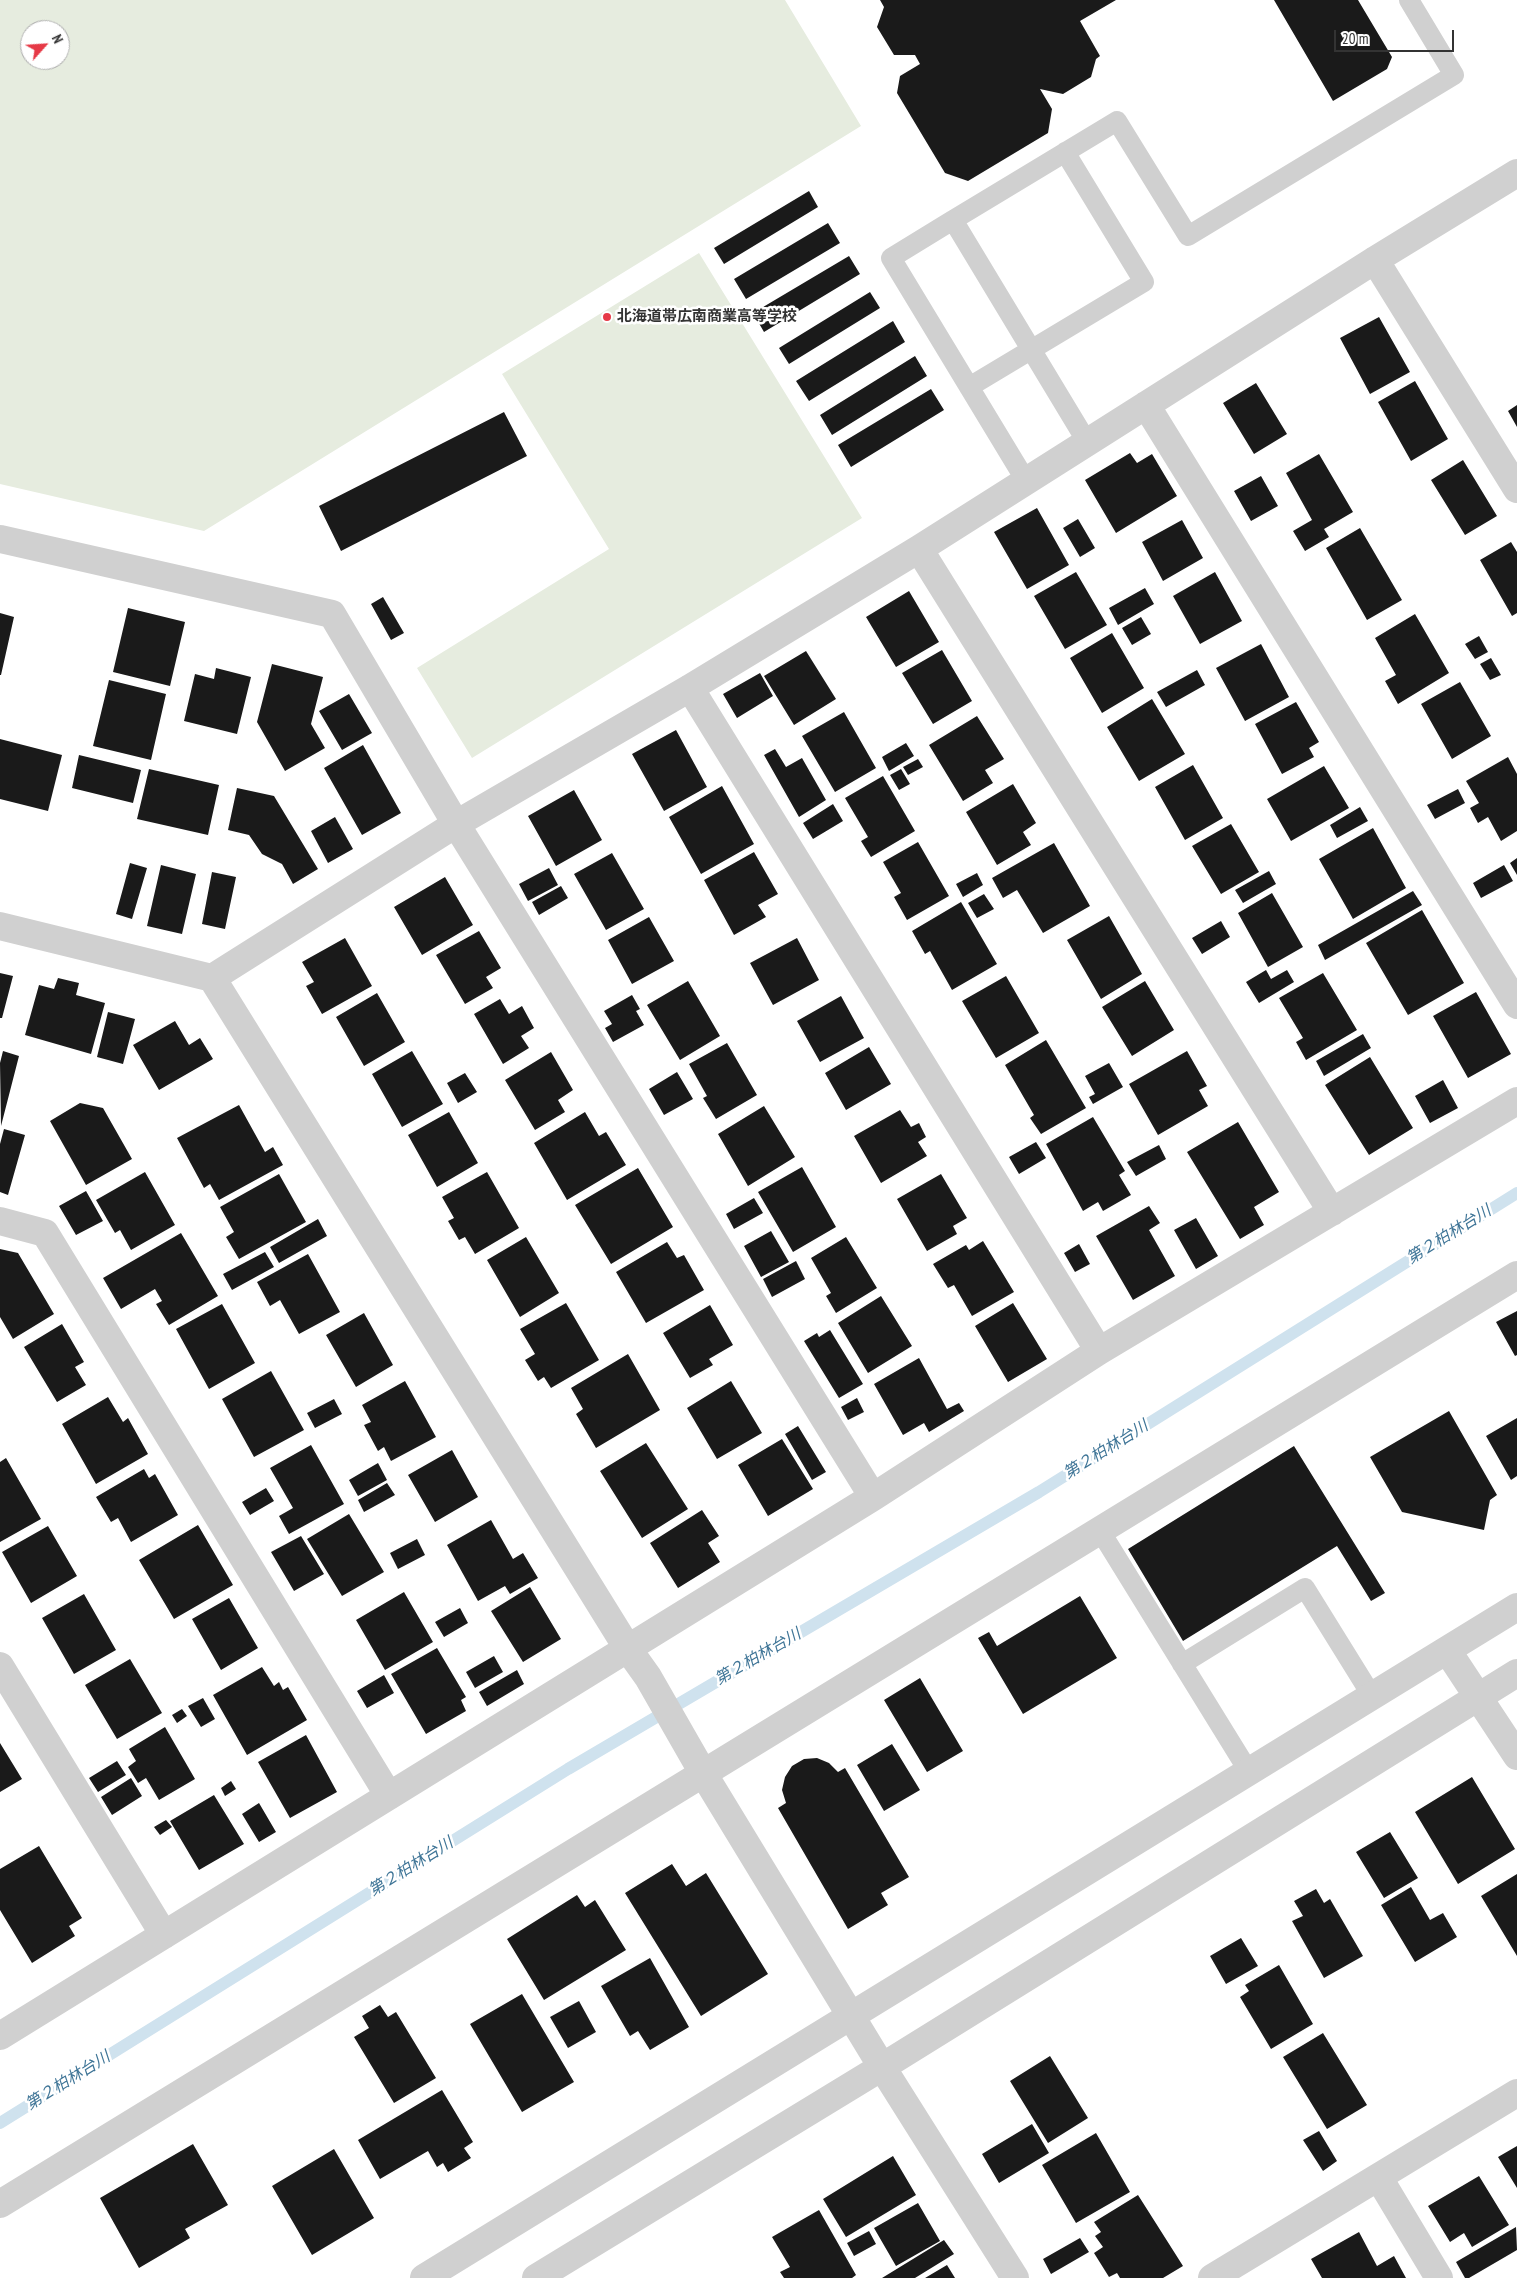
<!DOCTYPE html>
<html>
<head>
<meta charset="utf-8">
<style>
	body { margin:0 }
	#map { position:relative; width:1517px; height:2278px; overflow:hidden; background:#fff; font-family:"PT Sans Narrow",sans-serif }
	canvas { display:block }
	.north { position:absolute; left:20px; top:20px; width:50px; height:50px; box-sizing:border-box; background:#fff; border:1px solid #adadad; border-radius:50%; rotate:64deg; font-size:14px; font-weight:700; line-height:20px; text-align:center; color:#333 }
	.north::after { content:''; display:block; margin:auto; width:18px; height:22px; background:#e63946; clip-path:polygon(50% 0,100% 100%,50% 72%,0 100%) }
	.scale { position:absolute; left:1334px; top:30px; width:120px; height:22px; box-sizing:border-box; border:2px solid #333; border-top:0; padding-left:6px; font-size:15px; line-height:18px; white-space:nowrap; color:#333; -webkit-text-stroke:4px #fff; paint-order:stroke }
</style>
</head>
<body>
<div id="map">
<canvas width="1517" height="2278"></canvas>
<div class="north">N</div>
<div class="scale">20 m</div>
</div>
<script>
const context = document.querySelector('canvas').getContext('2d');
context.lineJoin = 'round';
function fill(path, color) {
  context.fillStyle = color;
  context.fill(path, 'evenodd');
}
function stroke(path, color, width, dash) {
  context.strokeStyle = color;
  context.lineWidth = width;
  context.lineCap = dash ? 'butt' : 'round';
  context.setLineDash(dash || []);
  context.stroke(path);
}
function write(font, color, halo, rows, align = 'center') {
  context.font = font + ' "PT Sans Narrow","Noto Sans JP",sans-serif';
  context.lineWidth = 5;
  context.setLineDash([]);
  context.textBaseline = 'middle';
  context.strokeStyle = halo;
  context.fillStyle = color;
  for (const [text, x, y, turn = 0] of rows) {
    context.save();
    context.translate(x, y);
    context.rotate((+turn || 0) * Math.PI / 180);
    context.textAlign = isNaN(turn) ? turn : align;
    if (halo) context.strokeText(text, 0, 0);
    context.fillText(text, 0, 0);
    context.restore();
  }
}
fill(new Path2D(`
	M0 0H785L861 126 204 531 0 484ZM30 30H60V60H30Z
	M699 253 862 518 472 758 417 668 609 549 502 374Z`), '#e6ecdf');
stroke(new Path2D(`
	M0 2123 568 1769 1039 1492 1517 1193`), '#cfe2ee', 12);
fill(new Path2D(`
	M880 0H1116L1080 21 1100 56 1096 59 1091 77 1063 94 1040 89 1052 109 1048 133 968 181 945 173 897 93 900 76 920 64 915 55H894L877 27 884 7Z
	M1274 0H1358L1392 57 1387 69 1333 101Z
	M809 191 818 207 724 264 714 248Z
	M828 223 840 243 746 299 734 279Z
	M849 256 860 274 764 332 753 313Z
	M870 292 880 308 789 364 779 348Z
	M1379 317 1410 372 1370 394 1340 338Z
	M893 321 905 342 809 401 796 381Z
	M915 356 927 376 832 435 820 415Z
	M1415 381 1448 439 1411 461 1378 402Z
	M1256 383 1287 434 1254 454 1223 403Z
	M931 389 944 410 851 467 838 445Z
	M1517 405V427L1508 411Z
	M504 412 527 456 341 551 319 506Z
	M1130 453 1137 463 1152 454 1177 496 1116 533 1085 480Z
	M1319 454 1353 512 1324 529 1329 537 1305 551 1293 531 1312 520 1286 473Z
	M1463 460 1497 516 1465 535 1431 480Z
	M1261 476 1278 506 1251 521 1234 491Z
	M1037 508 1069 565 1027 589 994 532Z
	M1078 519 1095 548 1080 557 1063 528Z
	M1182 520 1203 558 1163 581 1142 542Z
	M1360 528 1402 600 1367 620 1326 548Z
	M1511 542 1517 552V613L1512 616 1480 560Z
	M1076 572 1107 625 1065 649 1034 596Z
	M1215 572 1242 621 1200 644 1173 596Z
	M1145 588 1154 604 1118 625 1109 608Z
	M909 591 939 642 896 667 866 617Z
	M383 597 404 633 391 640 371 604Z
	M128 608 185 622 170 686 113 672Z
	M0 613 14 617 1 675H0Z
	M1415 614 1449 673 1398 704 1385 681 1396 675 1375 638Z
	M1141 617 1151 634 1132 645 1122 628Z
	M1112 633 1144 688 1102 713 1070 658Z
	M1479 636 1488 652 1475 659 1465 644Z
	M1261 644 1289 697 1245 721 1216 668Z
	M942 650 972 701 933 724 902 673Z
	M806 651 836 699 794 725 764 676Z
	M1491 658 1501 675 1490 680 1480 664Z
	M272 664 323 677 311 724 325 748 285 771 257 722Z
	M216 668 251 677 237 734 184 721 195 674 214 679Z
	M1197 670 1205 685 1166 707 1157 692Z
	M760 673 773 696 737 718 723 694Z
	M109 680 166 694 151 760 93 746Z
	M1460 682 1491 736 1452 759 1421 704Z
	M349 694 372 733 342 750 319 711Z
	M1152 699 1185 754 1139 781 1107 727Z
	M1296 702 1319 742 1309 748 1314 757 1282 774 1255 724Z
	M844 712 876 768 835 792 802 736Z
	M977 716 1004 759 985 770 993 783 963 801 929 745Z
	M676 730 707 787 664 811 632 754Z
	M0 739 62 755 48 811 0 799Z
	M906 743 914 756 889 771 882 757Z
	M363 745 401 813 362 835 324 768Z
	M775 749 786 767 802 758 826 800 799 817 764 755Z
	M79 755 141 770 133 803 72 788Z
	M1508 757 1517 774V831L1501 841 1488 817 1478 823 1470 808 1479 803 1466 781Z
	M918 759 923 767 908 775 903 767Z
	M1193 765 1223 818 1185 840 1155 787Z
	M1324 766 1349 808 1291 841 1267 799Z
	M149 769 219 785 208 835 137 819Z
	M901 769 910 784 899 790 890 775Z
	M883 776 915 831 871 857 861 841 868 837 845 798Z
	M1013 784 1036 823 1023 832 1031 845 997 865 966 812Z
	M722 786 754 844 701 874 669 817Z
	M237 788 274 796 318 869 293 884 282 864 262 854 249 835 228 830Z
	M1458 789 1465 803 1435 819 1427 805Z
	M574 790 602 840 556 866 528 816Z
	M833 804 843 821 813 839 803 823Z
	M1360 807 1368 821 1337 838 1330 825Z
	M335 817 353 849 328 863 311 831Z
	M1231 824 1259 872 1221 894 1192 846Z
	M1373 828 1406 888 1353 919 1319 859Z
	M918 842 949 896 907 920 894 897 901 893 883 862Z
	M1054 843 1090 906 1043 933 1017 890 1003 898 992 878Z
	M754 852 778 894 758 905 766 917 734 935 704 880Z
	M612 853 644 909 606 930 574 874Z
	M1517 858V875L1510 863Z
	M130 863 147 868 132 919 116 914Z
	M161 865 196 874 182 934 147 926Z
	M1504 865 1513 881 1481 898 1473 883Z
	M549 868 558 885 528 901 519 884Z
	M1269 871 1276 884 1243 903 1235 890Z
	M212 872 236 877 225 929 202 924Z
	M977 873 983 885 963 897 956 884Z
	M445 877 473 925 422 955 394 907Z
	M561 886 568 898 539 915 532 902Z
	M1413 891 1422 905 1325 960 1318 945Z
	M1272 893 1303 947 1268 967 1238 913Z
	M984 894 994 909 977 918 968 903Z
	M961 902 997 964 952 990 930 951 925 954 912 931Z
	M1422 910 1464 983 1408 1015 1366 943Z
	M1109 916 1142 974 1101 999 1067 940Z
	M649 917 674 961 632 984 608 940Z
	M1221 921 1230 937 1202 954 1192 938Z
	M479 931 501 968 486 977 493 988 465 1004 436 955Z
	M345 938 372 986 322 1014 306 986 314 982 302 962Z
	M797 938 819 980 773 1005 750 963Z
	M1266 970 1271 979 1287 970 1294 982 1259 1003 1246 982Z
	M0 973 13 976 2 1018H0Z
	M1323 973 1357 1030 1306 1060 1296 1042 1303 1038 1279 998Z
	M1006 976 1039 1033 996 1058 962 1001Z
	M58 978 79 983 76 995 105 1003 91 1054 25 1035 39 985 54 989Z
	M688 981 720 1036 680 1060 647 1005Z
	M1145 981 1174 1030 1132 1056 1102 1007Z
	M1476 992 1511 1054 1468 1078 1433 1016Z
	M377 993 405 1042 364 1066 336 1017Z
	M632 995 640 1009 636 1011 644 1025 613 1042 605 1028 612 1024 604 1011Z
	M841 996 864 1038 820 1062 797 1021Z
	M500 999 509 1014 522 1006 534 1028 521 1036 529 1048 503 1064 474 1014Z
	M108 1012 135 1019 123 1064 97 1057Z
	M175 1021 189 1045 200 1038 213 1059 159 1090 133 1045Z
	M1363 1034 1371 1048 1324 1076 1316 1061Z
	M1046 1040 1086 1108 1041 1134 1030 1118 1034 1115 1005 1065Z
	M727 1043 757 1095 716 1119 703 1098 707 1096 689 1064Z
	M869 1047 891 1084 846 1110 825 1073Z
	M3 1051 19 1056 1 1126 0 1063Z
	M412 1051 443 1104 402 1127 372 1074Z
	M1187 1051 1207 1086 1199 1090 1208 1106 1158 1135 1129 1084Z
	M551 1052 573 1090 558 1100 565 1112 535 1130 505 1080Z
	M1370 1057 1413 1128 1369 1155 1325 1085Z
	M1109 1063 1123 1087 1093 1104 1089 1097 1095 1094 1085 1076Z
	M677 1072 693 1099 664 1115 649 1089Z
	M465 1073 477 1092 458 1103 447 1083Z
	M1443 1080 1458 1108 1430 1123 1415 1096Z
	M80 1103 103 1108 132 1159 86 1185 50 1121Z
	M239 1105 265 1152 273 1147 283 1165 219 1200 210 1184 204 1188 177 1138Z
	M764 1106 795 1157 748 1186 718 1134Z
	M900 1110 911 1127 919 1123 926 1137 918 1142 927 1156 881 1183 854 1136Z
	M449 1112 478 1163 437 1187 408 1135Z
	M585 1112 599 1136 606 1132 626 1165 567 1200 534 1143Z
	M1093 1117 1125 1171 1119 1175 1131 1195 1103 1211 1098 1202 1083 1211 1046 1144Z
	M1238 1122 1279 1192 1254 1207 1264 1225 1240 1239 1187 1152Z
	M4 1129 25 1135 8 1195 0 1192V1144Z
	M1036 1142 1046 1158 1019 1174 1009 1157Z
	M1159 1145 1166 1159 1136 1176 1127 1162Z
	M802 1167 836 1227 793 1252 758 1192Z
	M638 1168 673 1227 611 1264 575 1205Z
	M145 1172 175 1225 131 1250 120 1230 115 1233 96 1200Z
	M487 1172 519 1228 475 1254 465 1237 459 1240 448 1221 454 1218 442 1197Z
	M279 1174 306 1222 239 1259 226 1237 234 1232 220 1207Z
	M941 1174 967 1218 953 1226 957 1234 927 1251 897 1199Z
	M86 1191 103 1221 76 1235 59 1206Z
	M754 1198 763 1213 734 1229 726 1214Z
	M1149 1206 1160 1223 1149 1230 1175 1276 1133 1300 1096 1236Z
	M1196 1218 1218 1256 1196 1269 1174 1230Z
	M318 1219 327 1236 279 1263 270 1247Z
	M771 1231 789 1262 761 1277 744 1246Z
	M181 1233 218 1296 169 1325 156 1304 162 1301 155 1289 121 1309 103 1278Z
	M526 1237 559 1293 520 1317 487 1260Z
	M846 1237 877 1288 836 1313 826 1296 831 1293 811 1258Z
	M983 1241 1014 1292 972 1316 954 1285 948 1288 933 1264 966 1245 969 1250Z
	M667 1242 677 1258 684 1255 704 1290 646 1323 616 1272Z
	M1079 1244 1090 1264 1075 1272 1064 1253Z
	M0 1249 18 1253 54 1314 13 1339 0 1317Z
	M265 1252 274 1267 232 1290 223 1274Z
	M308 1254 340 1312 299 1334 280 1300 270 1306 257 1282Z
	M796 1261 805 1279 772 1297 763 1279Z
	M881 1296 912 1346 868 1373 838 1323Z
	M566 1303 599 1360 551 1388 544 1377 538 1381 525 1360 535 1354 520 1329Z
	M1013 1303 1047 1359 1008 1382 975 1326Z
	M222 1304 255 1363 209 1389 176 1329Z
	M710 1305 733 1345 709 1359 713 1365 690 1378 663 1333Z
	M1517 1311V1355L1515 1356 1496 1322Z
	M364 1313 393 1365 356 1387 326 1335Z
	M62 1324 84 1362 75 1367 86 1385 57 1402 24 1347Z
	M830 1330 863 1384 839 1398 804 1341 817 1333 819 1337Z
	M628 1354 660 1410 596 1448 576 1414 583 1409 571 1388Z
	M919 1358 947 1409 959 1403 964 1411 929 1432 924 1423 903 1435 874 1384Z
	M271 1371 304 1430 254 1457 222 1399Z
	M405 1381 436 1437 391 1461 384 1447 378 1451 364 1425 371 1422 362 1405Z
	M731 1381 762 1433 717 1459 687 1408Z
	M108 1397 123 1422 128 1418 148 1454 96 1484 62 1424Z
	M857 1398 864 1412 848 1420 841 1407Z
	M334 1399 342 1414 315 1428 307 1413Z
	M1449 1411 1497 1495 1490 1500 1484 1530 1402 1512 1370 1457Z
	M1517 1418V1476L1511 1480 1486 1436Z
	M798 1426 826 1472 812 1480 785 1434Z
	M782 1439 813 1489 768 1516 738 1465Z
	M646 1443 688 1509 642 1538 600 1471Z
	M311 1445 344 1504 289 1534 279 1516 293 1508 270 1468Z
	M1294 1446 1385 1593 1371 1601 1337 1546 1183 1641 1128 1549Z
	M452 1450 478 1497 435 1522 408 1475Z
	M6 1458 41 1519 0 1542V1462Z
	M378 1463 387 1480 358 1496 349 1480Z
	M144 1469 149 1478 155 1474 178 1515 131 1542 118 1518 111 1522 96 1497Z
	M387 1483 395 1495 364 1512 358 1500Z
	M266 1488 274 1501 250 1515 242 1502Z
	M702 1510 719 1536 708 1543 720 1562 678 1588 650 1543Z
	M349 1514 384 1572 342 1596 307 1539Z
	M491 1520 513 1559 523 1553 538 1578 510 1594 505 1586 478 1601 447 1545Z
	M198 1525 233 1585 174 1619 139 1560Z
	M48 1526 77 1576 31 1603 2 1552Z
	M301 1536 324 1574 294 1591 271 1552Z
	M417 1539 425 1555 398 1569 390 1553Z
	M530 1587 561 1639 523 1662 491 1611Z
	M404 1592 433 1642 385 1670 356 1620Z
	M84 1594 116 1650 74 1674 42 1618Z
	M1080 1596 1117 1658 1023 1714 978 1638 989 1632 997 1646Z
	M229 1598 258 1648 221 1670 192 1619Z
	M460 1608 468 1623 444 1637 435 1622Z
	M437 1648 466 1697 461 1700 466 1711 426 1734 391 1674Z
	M494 1656 503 1672 475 1688 466 1672Z
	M130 1659 162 1713 117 1739 85 1685Z
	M262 1667 274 1686 279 1682 283 1690 288 1687 307 1720 247 1755 213 1695Z
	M517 1670 524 1684 487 1706 479 1692Z
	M384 1675 394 1693 367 1708 357 1691Z
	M920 1678 963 1751 927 1772 884 1700Z
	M203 1698 215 1719 201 1727 188 1706Z
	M182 1709 187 1716 177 1723 172 1715Z
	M165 1727 195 1779 159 1800 146 1778 138 1783 128 1767 136 1761 129 1749Z
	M306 1735 337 1792 290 1818 258 1762Z
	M0 1743 22 1779 0 1792Z
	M892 1744 920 1790 884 1811 857 1765Z
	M817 1758 829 1763 838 1772 845 1768 909 1877 881 1893 888 1905 848 1929 778 1808 786 1803 782 1790 785 1777 792 1766 804 1759Z
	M117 1761 126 1775 98 1792 89 1778Z
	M1472 1777 1515 1849 1458 1884 1415 1812Z
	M131 1778 142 1796 112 1815 101 1797Z
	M231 1781 236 1789 225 1796 221 1788Z
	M214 1795 244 1844 199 1870 170 1821Z
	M259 1803 276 1832 259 1842 242 1814Z
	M166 1820 172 1827 160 1835 154 1827Z
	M1390 1832 1418 1878 1384 1898 1356 1852Z
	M39 1846 82 1918 69 1926 75 1936 32 1963 0 1910V1869Z
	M672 1864 686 1886 706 1873 768 1974 701 2016 625 1893Z
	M1517 1874V1956L1481 1896Z
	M1411 1887 1430 1920 1443 1913 1457 1937 1415 1962 1381 1905Z
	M1316 1889 1324 1903 1330 1899 1363 1956 1324 1978 1292 1921 1303 1916 1294 1901Z
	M577 1895 585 1907 595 1900 626 1950 544 2000 507 1939Z
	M1241 1938 1258 1966 1226 1984 1210 1956Z
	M650 1958 689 2027 650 2050 638 2031 630 2036 601 1986Z
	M1279 1965 1313 2024 1271 2049 1240 1997 1249 1991 1245 1985Z
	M522 1994 574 2082 522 2112 470 2024Z
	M579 2001 596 2032 568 2048 550 2017Z
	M380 2005 388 2017 396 2012 436 2078 394 2103 354 2037 369 2028 362 2016Z
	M1323 2033 1367 2105 1327 2129 1283 2057Z
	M1050 2056 1088 2118 1048 2143 1010 2081Z
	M442 2090 473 2142 464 2148 471 2158 448 2172 443 2163 437 2167 428 2151 380 2179 358 2140Z
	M1032 2124 1049 2153 999 2183 982 2154Z
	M1319 2131 1337 2161 1323 2171 1303 2140Z
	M1096 2133 1130 2192 1076 2223 1042 2165Z
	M193 2144 228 2205 185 2229 190 2238 139 2268 100 2198Z
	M1517 2146V2188L1498 2157Z
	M334 2149 374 2218 312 2255 272 2186Z
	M893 2156 916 2195 846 2237 823 2199Z
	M1479 2176 1509 2225 1472 2247 1464 2233 1450 2242 1428 2206Z
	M1138 2195 1183 2266 1163 2278H1120L1117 2273 1109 2277 1094 2253 1103 2247 1095 2236 1101 2232 1094 2222Z
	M918 2203 940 2241 896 2266 874 2228Z
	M819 2210 856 2275 852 2278H784L780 2272 790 2267 772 2237Z
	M1516 2227 1517 2250 1469 2278H1465L1456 2262Z
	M869 2231 876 2244 854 2256 847 2243Z
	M1359 2232 1377 2266 1394 2256 1406 2278H1322L1311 2259Z
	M1080 2238 1089 2252 1051 2274 1043 2259Z
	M944 2240 954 2254 915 2278H882Z
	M947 2265 955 2278H925Z`), '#1a1a1a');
stroke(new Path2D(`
	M953 220 1117 121 1188 236 1454 75 1409 0
	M969 387 1144 282 1065 152
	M1026 481 891 258 953 220 1087 442
	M1099 1529 1249 1772
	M1182 1664 1305 1588 1372 1696`), '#d0d0d0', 20);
stroke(new Path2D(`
	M1375 260 1517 489
	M1146 405 1517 1005
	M0 539 332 614 456 824 873 1497
	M919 549 1332 1212
	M690 688 1099 1351
	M0 926 212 978 628 1649 648 1677 703 1773 882 2067 1015 2278
	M212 978 456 824 690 688 919 549 1375 260 1517 173
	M0 1221 45 1233 389 1796
	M1447 1650 1517 1756
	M0 1666 164 1935
	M0 2036 873 1497 1099 1351 1517 1101
	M1379 2178 1439 2278
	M0 2204 1517 1275
	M424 2278 1517 1607
	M536 2278 882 2067 1517 1673
	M1212 2278 1517 2093`), '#d0d0d0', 28);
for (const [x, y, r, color] of [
	[607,317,5,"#e63946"]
]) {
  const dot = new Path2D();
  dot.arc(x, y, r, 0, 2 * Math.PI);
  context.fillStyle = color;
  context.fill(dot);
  stroke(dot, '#fff', 2);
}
write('bold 15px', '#333', '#fff', [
	["北海道帯広南商業高等学校",617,317]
], 'left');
write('italic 16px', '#3f7597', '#fff', [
	["第２柏林台川",1449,1235,-32],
	["第２柏林台川",1106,1450,-32],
	["第２柏林台川",758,1657,-30],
	["第２柏林台川",411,1867,-32],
	["第２柏林台川",68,2081,-32]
]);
</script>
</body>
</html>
